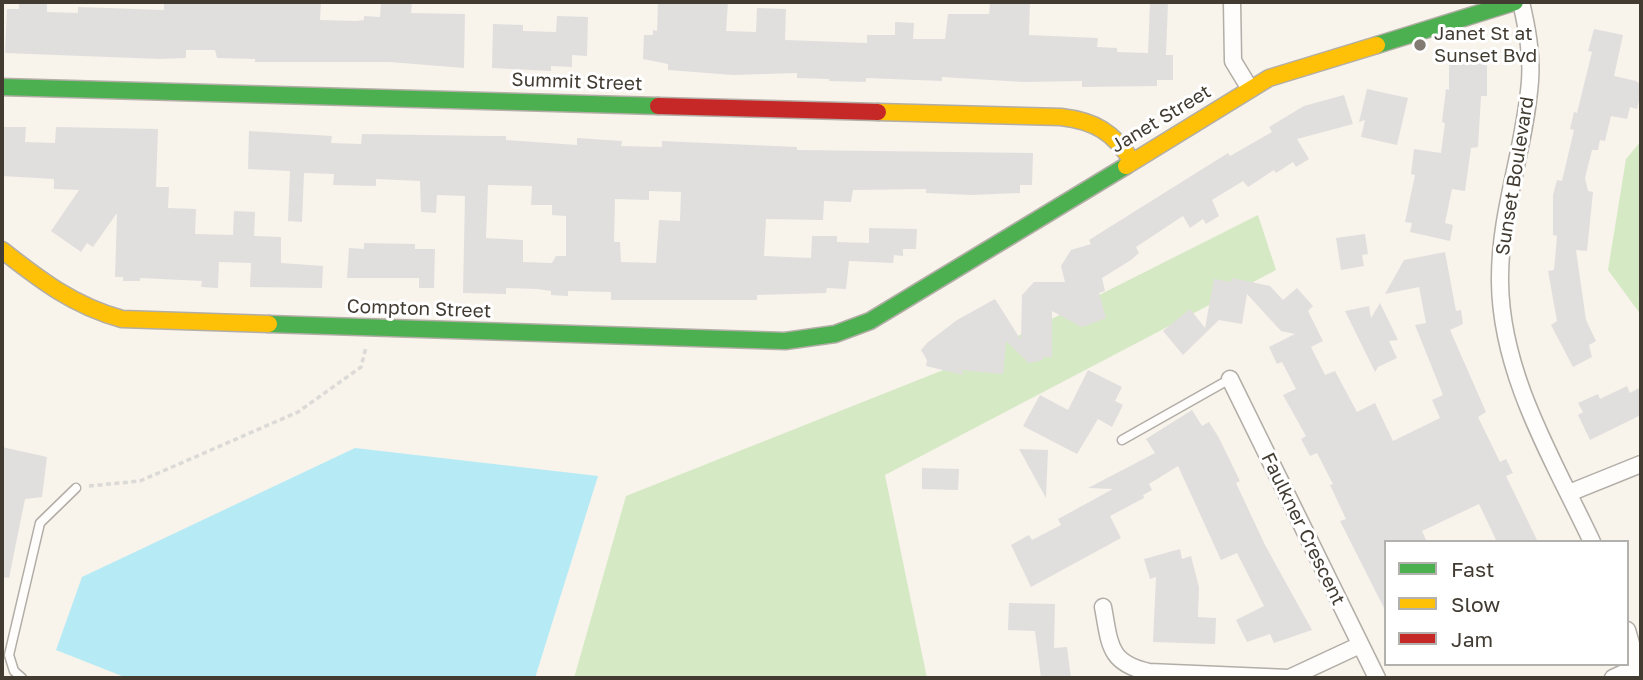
<!DOCTYPE html>
<html>
<head>
<meta charset="utf-8">
<style>
	body { margin:0 }
	#map { position:relative; width:1643px; height:680px; overflow:hidden; background:#f8f3eb; font-family:"Golos Text",sans-serif }
	canvas { display:block }
	.frame { position:absolute; inset:0; border:4px solid #413b32; pointer-events:none }
	.legend { position:absolute; left:1384px; top:540px; width:245px; height:126px; box-sizing:border-box; background:#fff; border:2px solid #b3b1ad; margin:0; padding:9px 12px; list-style:none; font-size:21px; color:#413b32 }
	.legend li { display:flex; align-items:center; gap:14px; height:35px }
	.legend b { width:35px; border:2px solid #b3b1ad }
</style>
</head>
<body>
<div id="map">
<canvas width="1643" height="680"></canvas>
<div class="frame"></div>
<ul class="legend">
<li><b style="height:9px;background:#4caf50"></b>Fast</li>
<li><b style="height:9px;background:#ffc107"></b>Slow</li>
<li><b style="height:9px;background:#c62828"></b>Jam</li>
</ul>
</div>
<script>
const context = document.querySelector('canvas').getContext('2d');
context.lineJoin = 'round';
function fill(path, color) {
  context.fillStyle = color;
  context.fill(path, 'evenodd');
}
function stroke(path, color, width, dash) {
  context.strokeStyle = color;
  context.lineWidth = width;
  context.lineCap = dash ? 'butt' : 'round';
  context.setLineDash(dash || []);
  context.stroke(path);
}
function write(font, color, halo, rows, align = 'center') {
  context.font = font + ' "Golos Text",sans-serif';
  context.lineWidth = 6;
  context.setLineDash([]);
  context.textBaseline = 'middle';
  context.strokeStyle = halo;
  context.fillStyle = color;
  for (const [text, x, y, turn = 0] of rows) {
    context.save();
    context.translate(x, y);
    context.rotate((+turn || 0) * Math.PI / 180);
    context.textAlign = isNaN(turn) ? turn : align;
    if (halo) context.strokeText(text, 0, 0);
    context.fillText(text, 0, 0);
    context.restore();
  }
}
fill(new Path2D(`
	M1641 141V315L1608 270 1626 159Z
	M1258 215 1276 270 885 475 927 678H574L626 496 976 357Z`), '#d6e9c5');
fill(new Path2D(`
	M355 448 598 476 535 678H127L56 650 82 577Z`), '#b6ebf6');
fill(new Path2D(`
	M19 2H47V12L78 13V7L164 10V4L321 2 320 20 356 21 364 20V16L380 17 381 2H412L411 13 465 14 464 68 390 62H255V59L217 58 215 50H186V58L160 59 5 53 7 9H19Z
	M658 2H728L726 31 756 32 757 8 786 9 785 40 867 43V35H895V22L914 23 913 39H945L948 14H989L990 2H1030L1029 35 1098 38 1097 47 1117 48V52L1148 53 1150 2H1168L1166 55H1173V80H1157V86L1082 87V81L1023 82 942 77V81L866 78V82L829 81V79L797 78V73L733 75 668 70V64L643 59 644 35H653V30L657 31Z
	M557 16 588 17 587 56 572 55V67L551 66V71L492 68 493 24 523 25V31L556 32Z
	M1594 29 1623 35 1614 76 1636 81 1641 85V92L1637 109 1630 107 1627 119 1611 116 1605 141 1600 140 1598 150H1592L1585 178 1588 191 1593 192 1587 251 1576 250 1586 320 1596 341 1589 345 1592 357 1573 367 1551 325 1557 321 1548 271 1554 270 1557 236 1553 235V195L1557 180 1562 181 1574 130 1570 129 1574 112 1577 113 1592 52 1588 51Z
	M1449 56H1487V96H1481L1478 147 1471 148 1465 191 1452 189 1445 223 1453 225 1450 241 1410 232 1412 223 1405 222 1415 175 1411 174 1414 149 1441 153 1445 123 1442 122 1446 89 1449 90Z
	M1367 89 1408 98 1397 145 1361 137 1365 120 1359 122Z
	M1344 95 1353 124 1297 139 1309 159 1296 167 1293 162 1276 173 1274 170 1248 187 1243 181 1212 200 1219 216 1206 224 1203 219 1190 228 1183 216 1136 247 1139 253 1131 260 1102 278 1105 291 1099 293 1106 318 1082 327 1052 311V357H1043V360L1029 363 1006 341 1003 374 961 370 964 375 926 366 927 360 921 350 927 343 957 320 995 299 1021 340 1022 295 1034 282H1065L1061 266 1071 250 1091 244 1089 240 1228 153 1230 156 1272 132 1269 127 1304 106Z
	M3 127H26L25 142 55 143 56 127 158 129 156 187H169L168 208 196 209 195 234 233 235 234 211 255 212 254 236 281 237V263L323 266 322 288 250 287 251 263 219 262 218 288 201 287 202 281 140 278V281H123V277H115L117 213 93 247 87 243 81 252 51 231 79 190 54 189V179L2 176Z
	M249 131 332 136 331 143 361 144 362 134 490 136H506V140L577 145V138L622 141 621 146 662 147V141L797 147V150L1033 153 1032 185H1020V193L971 195 926 193V189L853 190 851 202 824 201 823 220 766 219 764 256 811 258 812 236H837V242L869 243V228L917 229 916 249H903V256L894 255 893 263 849 261 846 289 827 288 826 293 757 295V300H611V292L568 291V296L551 295V291L537 289 506 288V294L463 293 465 196 437 195 436 213 421 212 420 181 376 179V186L333 185 334 174 304 173 302 222 288 221 290 171 248 169ZM488 185 532 186 531 205H552V215L566 216V256H556L552 263 523 262V240L486 238ZM649 191 681 192 680 221 659 220 656 263 621 262 620 242H614L615 199 649 200Z
	M1365 234 1368 254 1362 255 1364 266 1341 270 1336 238Z
	M364 243 415 244V249H435L434 288H419V278H347L349 248 364 249Z
	M1445 252 1456 311 1461 310 1463 324 1450 330 1486 412 1478 417 1500 462 1506 459 1513 473 1506 476 1538 542H1497L1479 504 1422 531 1427 542H1386V612L1340 521 1346 519 1330 485 1333 484 1317 453 1310 456 1301 439 1306 436 1283 395 1296 389 1282 362 1277 364 1269 347 1295 334 1281 331 1247 294 1242 324 1219 320 1183 355 1163 331 1190 309 1205 328 1214 279 1231 282 1232 278 1270 286 1283 300 1297 288 1313 306 1308 311 1323 341 1311 347 1325 375 1335 371 1357 412 1375 403 1393 441 1440 418 1432 400 1443 395 1415 325 1426 323 1419 287 1385 294 1404 260Z
	M1380 303 1398 340 1389 341 1397 358 1378 367 1375 372 1345 311 1369 306 1371 318Z
	M1088 370 1122 387 1115 401 1123 405 1112 427 1098 419 1077 454 1023 426 1040 395 1068 410Z
	M1627 386 1630 393 1641 387V415L1590 440 1578 415 1583 412 1578 403 1598 394 1600 399Z
	M1192 410 1202 426 1209 422 1219 438 1240 481 1236 483 1265 545 1312 630 1274 643 1270 634 1247 642 1236 620 1264 606 1237 553 1221 560 1178 466 1149 484 1152 490 1143 495 1144 498 1110 516 1121 538 1031 587 1011 545 1029 535 1032 540 1061 525 1058 519 1113 489 1088 488 1155 453 1146 439Z
	M2 447 47 457 42 497 25 499 9 578 2 577Z
	M1019 449 1048 450 1046 498Z
	M922 468 959 469 958 490 922 489Z
	M1180 549 1182 559 1191 556 1199 587 1198 617 1216 618 1215 644 1153 642 1156 577 1150 579 1144 559Z
	M1009 603 1055 604 1054 648 1067 647 1071 678H1041L1035 631 1008 630Z`), '#e1dede');
const lane = new Path2D(`
	M1122 440 1230 379
	M22 678 14 671 9 655 40 523 76 488`);
const street = new Path2D(`
	M1232 2 1233 61 1250 89
	M1521 2C1527 28 1532 54 1530 81 1525 149 1499 213 1500 282 1501 375 1553 459 1592 542
	M1230 379 1377 678
	M1569 493 1641 464
	M1103 607C1110 644 1108 663 1149 672L1289 678 1360 645
	M1627 630 1641 678
	M1613 678 1637 667`);
const fast = new Path2D(`
	M1377 45 1515 2
	M2 87 658 106
	M269 324 785 341 835 334 870 321 1126 166`);
const slow = new Path2D(`
	M878 112 1061 117C1095 121 1113 132 1132 161
	M1126 166 1269 78 1377 45
	M2 250C40 280 74 306 122 319L269 324`);
const jam = new Path2D(`
	M658 106 878 112`);
stroke(lane, '#b2ada6', 11);
stroke(street, '#b2ada6', 19);
stroke(fast, '#b2ada6', 19);
stroke(slow, '#b2ada6', 19);
stroke(jam, '#b2ada6', 19);
stroke(new Path2D(`
	M89 486 140 481 298 412 361 367 366 347`), '#dbdad7', 3.5, [5, 3.5]);
stroke(lane, '#fefdfc', 8);
stroke(street, '#fefdfc', 16);
stroke(fast, '#4caf50', 16);
stroke(slow, '#ffc107', 16);
stroke(jam, '#c62828', 16);
for (const [x, y, r, color] of [
	[1420,45,7,"#817b73"]
]) {
  const dot = new Path2D();
  dot.arc(x, y, r, 0, 2 * Math.PI);
  context.fillStyle = color;
  context.fill(dot);
  stroke(dot, '#fff', 2.5);
}
write('19px', '#413b32', '#fff', [
	["Janet St at",1434,34],
	["Sunset Bvd",1434,56]
], 'left');
write('19px', '#413b32', '#fff', [
	["Summit Street",577,82,2],
	["Janet Street",1161,119,-31],
	["Sunset Boulevard",1515,176,-81],
	["Compton Street",419,309,2],
	["Faulkner Crescent",1303,529,64]
]);
</script>
</body>
</html>
